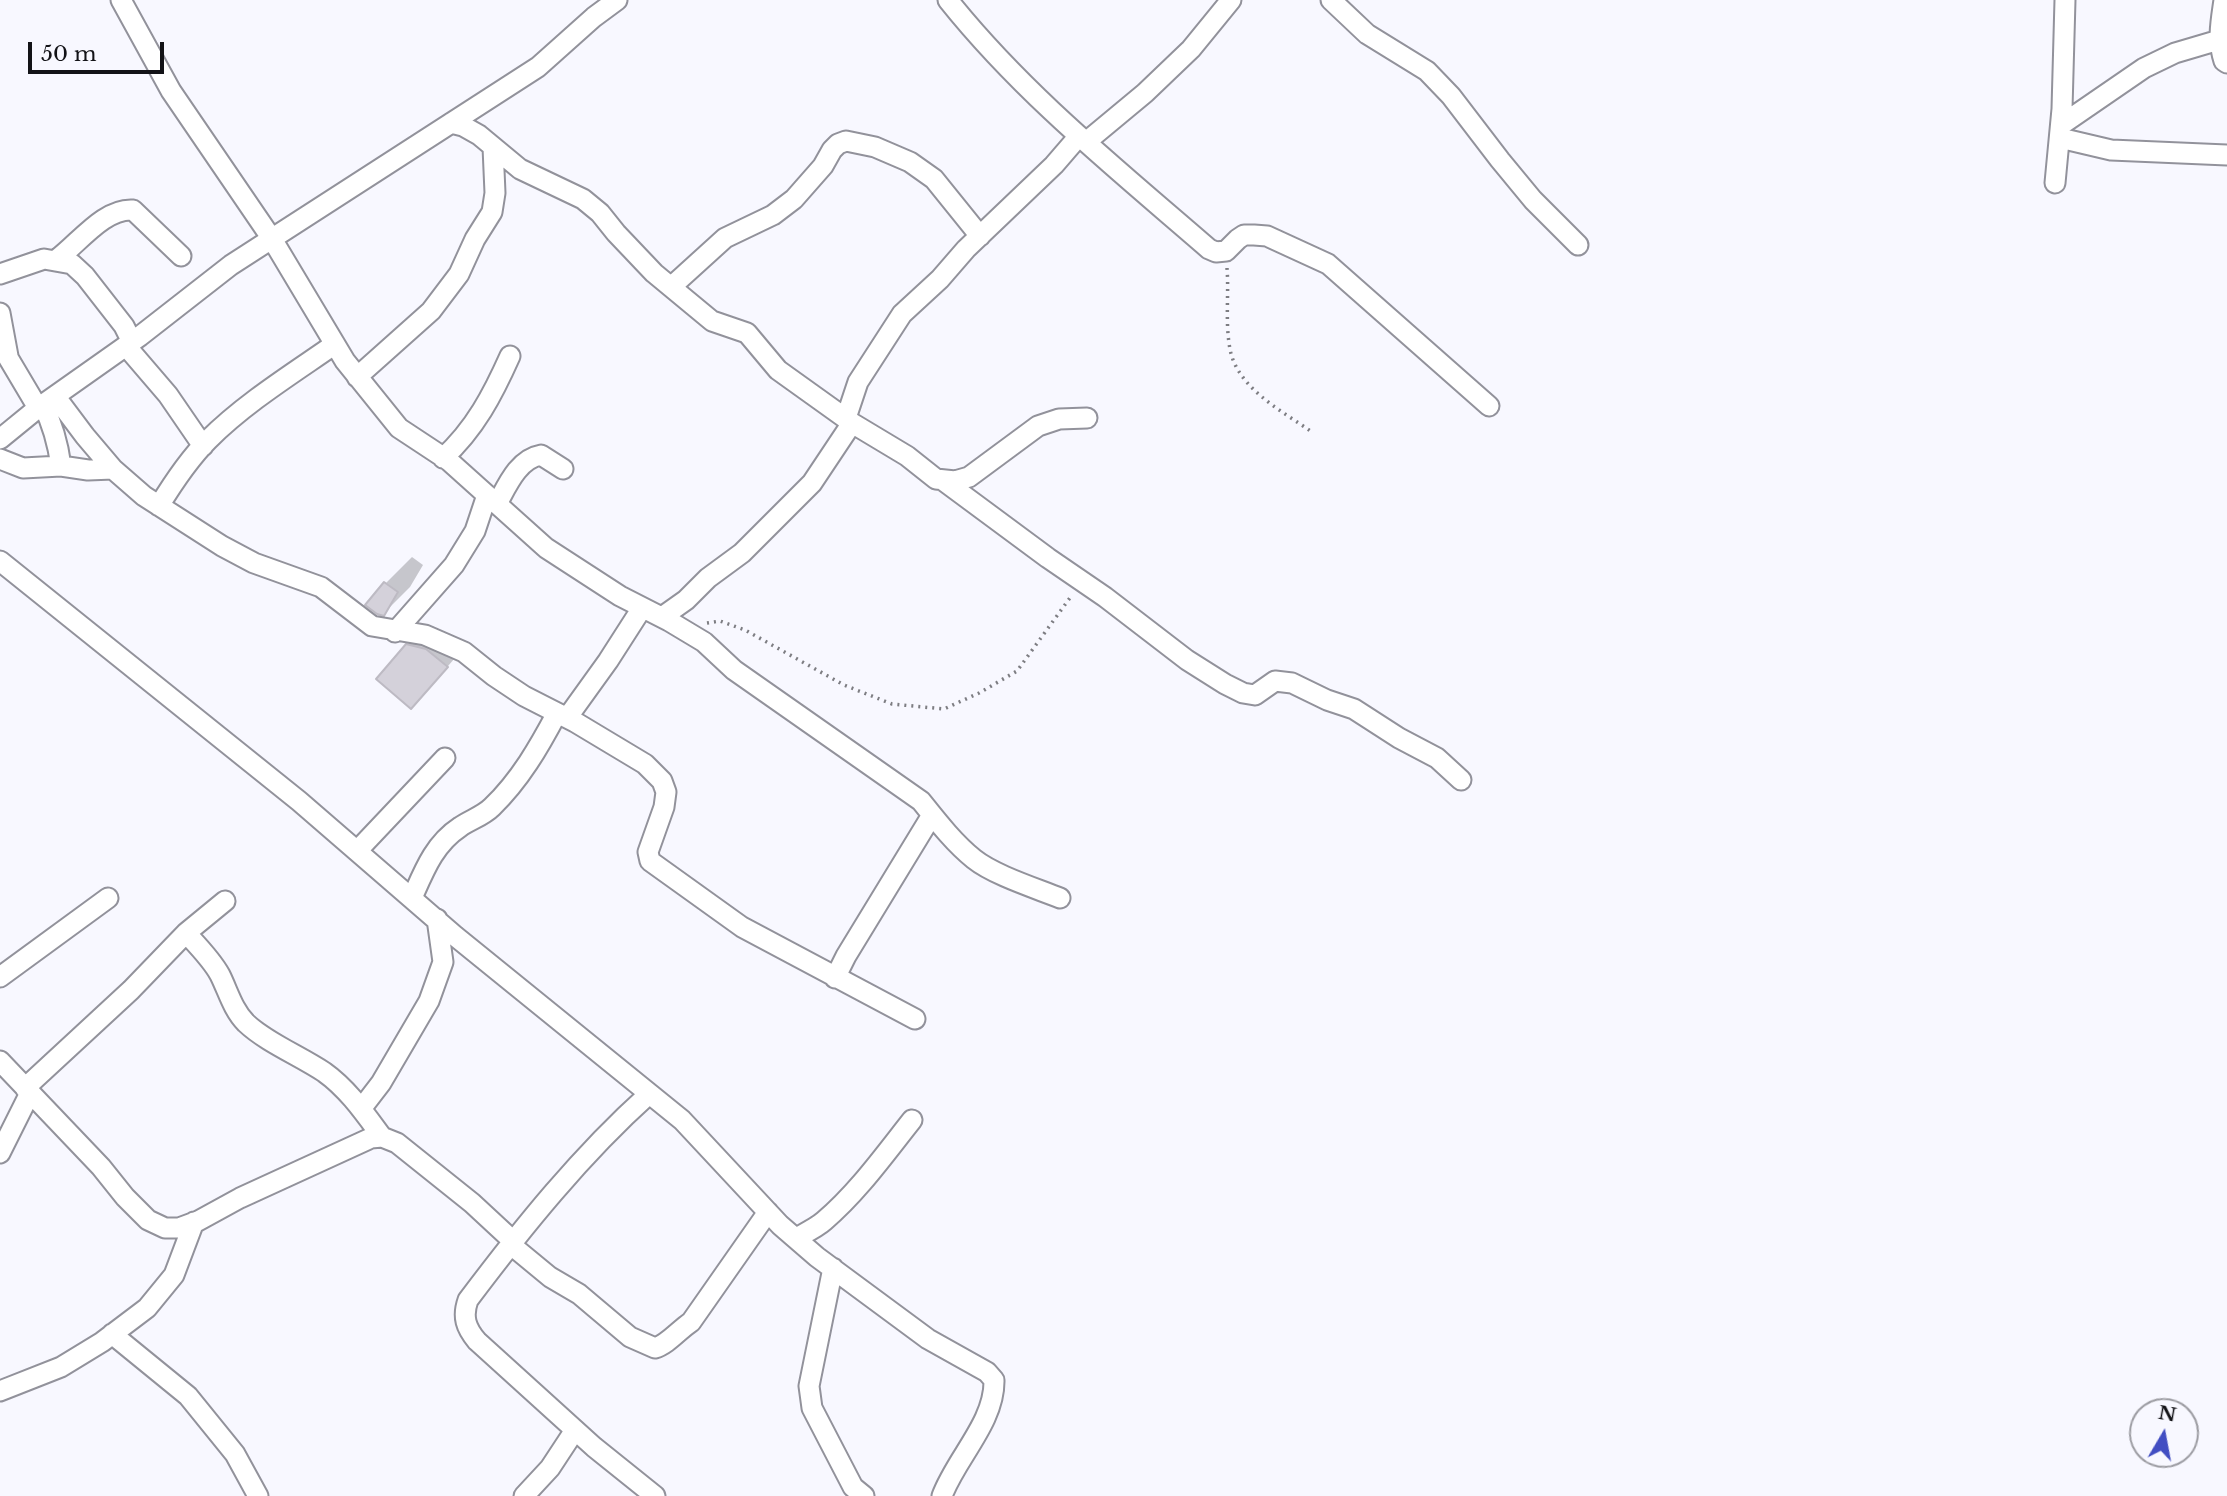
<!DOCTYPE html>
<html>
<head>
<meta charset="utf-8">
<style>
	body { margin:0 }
	#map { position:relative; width:2227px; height:1496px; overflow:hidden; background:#f8f8ff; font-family:"Libre Baskerville",serif }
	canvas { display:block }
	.north { position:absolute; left:2129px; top:1398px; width:70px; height:70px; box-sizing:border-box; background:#f8f8ff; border:2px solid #9c9ca2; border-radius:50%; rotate:10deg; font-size:19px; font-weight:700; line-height:28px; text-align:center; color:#131317 }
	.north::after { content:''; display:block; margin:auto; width:24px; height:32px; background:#424ec2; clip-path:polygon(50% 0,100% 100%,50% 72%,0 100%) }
	.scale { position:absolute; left:28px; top:42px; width:136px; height:32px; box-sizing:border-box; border:4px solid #131317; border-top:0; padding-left:9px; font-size:21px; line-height:24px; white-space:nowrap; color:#131317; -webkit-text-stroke:5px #f8f8ff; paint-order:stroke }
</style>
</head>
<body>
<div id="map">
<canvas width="2227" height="1496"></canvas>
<div class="north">N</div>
<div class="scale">50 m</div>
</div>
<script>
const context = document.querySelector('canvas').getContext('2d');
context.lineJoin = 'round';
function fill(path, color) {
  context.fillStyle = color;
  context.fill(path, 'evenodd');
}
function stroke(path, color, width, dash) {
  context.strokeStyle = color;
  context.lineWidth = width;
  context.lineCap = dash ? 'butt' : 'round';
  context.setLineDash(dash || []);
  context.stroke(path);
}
fill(new Path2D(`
	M412 557 423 565 410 587 383 614 385 584Z
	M416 636 455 658 420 698 407 645Z`), '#0003');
const building = new Path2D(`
	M384 582 398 592 384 616 377 614 365 605Z
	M406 644 426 649 448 667 411 709 376 679Z`);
fill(building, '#d4d1da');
stroke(building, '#bdbac3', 2);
const street = new Path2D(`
	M121 0 171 91 272 239 345 361 399 428 449 461 546 548 620 596 669 621 704 642 734 670 921 801C937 821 954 843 974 859 994 875 1035 888 1060 898
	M948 0C1023 94 1118 170 1209 249L1216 252 1226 251 1238 239 1244 235H1254L1267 236 1328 264 1489 406
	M1331 0 1367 34 1427 71 1451 96 1500 160 1533 200 1578 245
	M2224 0C2221 21 2217 40 2224 61L2227 63
	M451 123 463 126 479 135 520 169 583 199 600 213 616 233 654 273 712 321 747 333 778 370 852 423 907 456 936 479 955 481 969 477 1038 426 1059 419 1087 418
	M2061 125 2144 68 2175 53 2219 40
	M2060 138 2111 150 2227 155
	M1086 142 1145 93 1191 49 1231 0
	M2055 183 2062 109 2065 0
	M56 260C79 243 104 208 133 210L181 256
	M0 274 44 259 72 264 85 276 124 326 132 342
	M671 287 725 238 773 215 794 199 823 166 832 150 838 144 846 141 875 147 910 162 934 179 980 236
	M0 313 8 356
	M0 344 38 408
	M126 346 168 395 203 446
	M357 377 431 311 459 274 475 239 492 212 495 193 493 147
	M55 396 85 436 113 469 144 496 222 546 254 563 321 587 372 626 425 635 464 652 494 676 524 696 575 722 645 764 662 781 666 792 664 807 648 852 650 861 742 927 915 1019
	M43 405C53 425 58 444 61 466
	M846 418 858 382 902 314 940 279 966 249 1054 165 1079 136
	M0 439 38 408 140 336 231 265 538 67 594 17 617 0
	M443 458C475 429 493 394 510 356
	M0 459 23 468 61 466 88 470 113 469
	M944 481 1048 558 1105 597 1187 660 1225 684 1243 693 1255 695 1275 681 1292 683 1327 700 1354 709 1399 738 1437 758 1461 780
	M497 504C507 486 518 459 541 455L563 469
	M159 506C173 483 189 459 208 440 245 403 292 374 335 344
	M0 561 299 801 455 936 682 1120 780 1225 817 1257 928 1339 987 1372 994 1380C995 1422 956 1458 942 1496
	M662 617 686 600 708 578 742 553 812 483 852 423
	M395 632 454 565 475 531 487 495
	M567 718 608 661 642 608
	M357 851 445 758
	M412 898C424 871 434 844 460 827 470 820 483 816 492 807 520 780 539 747 557 713
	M186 933C198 946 212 960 220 975 228 991 233 1010 246 1023 266 1042 300 1056 324 1072 348 1089 365 1114 382 1137
	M0 977 108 898
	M835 978 846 956 932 815
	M0 1061 101 1167 125 1197 148 1220 165 1228H179L198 1221 240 1198 371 1138 382 1137 397 1143 472 1203 513 1241
	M25 1088 131 990 186 933 225 901
	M649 1094C581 1155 523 1227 468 1300 462 1317 466 1328 477 1341L594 1447 655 1496
	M361 1109 381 1083 429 1001 443 962 437 919
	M0 1153 30 1093
	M796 1238C805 1233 816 1228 824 1221 858 1192 885 1154 912 1120
	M510 1244 550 1277 579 1294 630 1337 655 1348C667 1345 680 1329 691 1322L768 1212
	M833 1268 809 1386 812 1408 853 1487 864 1496
	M112 1334 188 1396 235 1454 258 1496
	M0 1391 61 1367 102 1342 147 1308 174 1275 194 1222
	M524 1496 550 1468 575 1430`);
stroke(street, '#92929b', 23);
stroke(new Path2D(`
	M1227 268C1229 294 1225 323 1230 349 1237 388 1282 411 1312 432
	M707 623 720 621 745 630 844 685 892 704 944 709 979 693 1017 671 1072 595`), '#7d7d82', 3.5, [2, 5]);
stroke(street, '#fff', 19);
</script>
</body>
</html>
